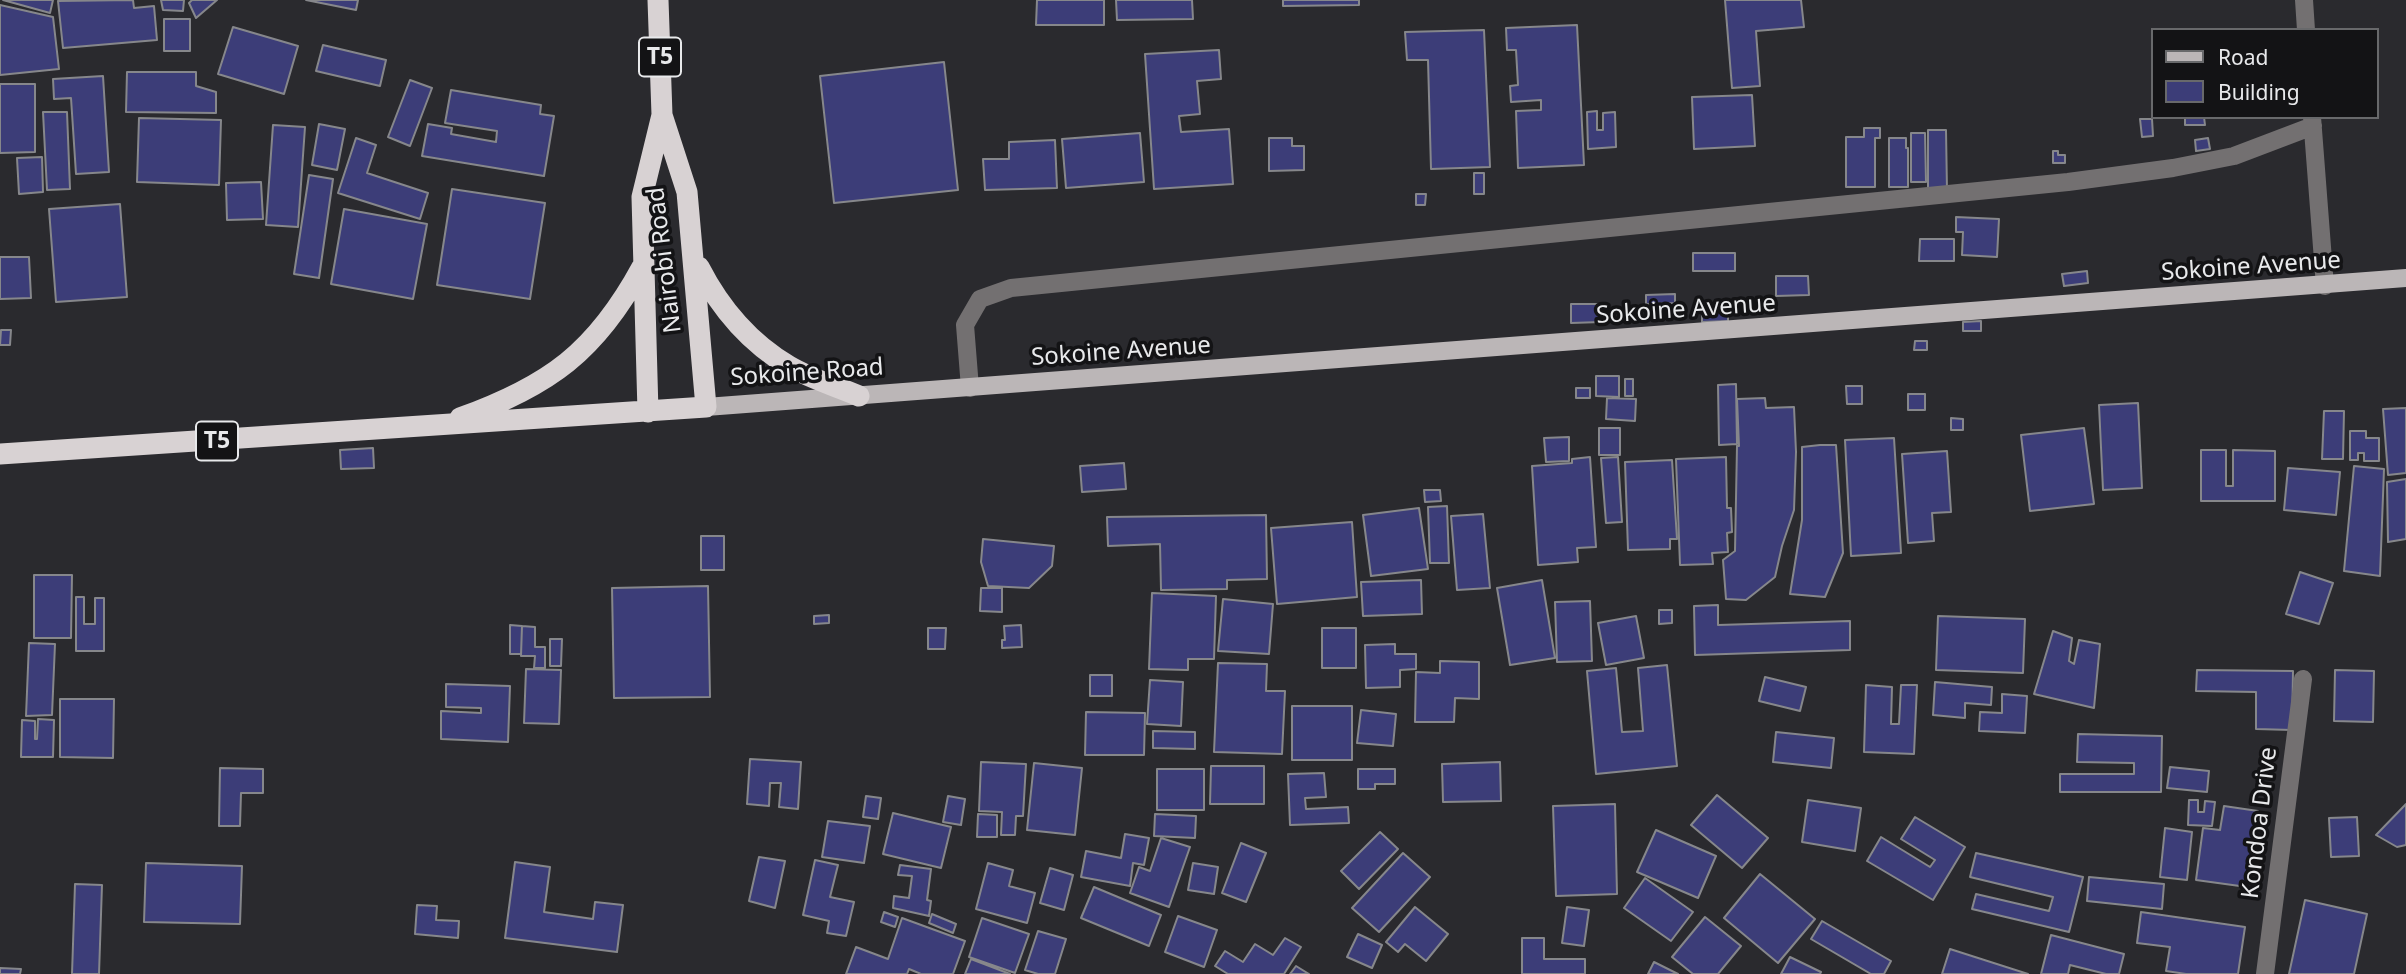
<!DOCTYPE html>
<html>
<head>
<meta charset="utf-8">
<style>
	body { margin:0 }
	#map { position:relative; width:2406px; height:974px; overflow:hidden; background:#2a2a2e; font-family:"Noto Sans",sans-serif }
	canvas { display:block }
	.legend { position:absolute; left:2151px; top:28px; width:228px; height:91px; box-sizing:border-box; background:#131315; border:2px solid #68696b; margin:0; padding:9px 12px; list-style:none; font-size:21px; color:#e8e9eb }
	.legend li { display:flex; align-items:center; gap:14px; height:35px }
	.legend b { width:35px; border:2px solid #68696b }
</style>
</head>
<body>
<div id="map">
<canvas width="2406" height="974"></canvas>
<ul class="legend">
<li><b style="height:9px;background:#bbb6b7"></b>Road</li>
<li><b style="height:19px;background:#3c3d78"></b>Building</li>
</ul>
</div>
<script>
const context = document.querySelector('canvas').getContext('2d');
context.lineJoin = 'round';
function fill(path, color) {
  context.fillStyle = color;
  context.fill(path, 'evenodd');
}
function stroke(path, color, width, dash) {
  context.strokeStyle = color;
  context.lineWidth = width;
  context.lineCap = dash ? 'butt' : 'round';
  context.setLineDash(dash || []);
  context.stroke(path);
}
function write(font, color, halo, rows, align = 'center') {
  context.font = font + ' "Noto Sans",sans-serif';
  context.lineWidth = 7;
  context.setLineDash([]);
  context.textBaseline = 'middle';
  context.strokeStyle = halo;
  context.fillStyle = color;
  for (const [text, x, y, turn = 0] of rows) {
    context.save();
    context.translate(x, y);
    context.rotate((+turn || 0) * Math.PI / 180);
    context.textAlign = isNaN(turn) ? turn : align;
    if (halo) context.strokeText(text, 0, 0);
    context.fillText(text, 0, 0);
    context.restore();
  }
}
const building = new Path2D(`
	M3 0H53L50 13Z
	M133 0 134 8 154 6 157 40 63 48 58 1Z
	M161 0H184L183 11 163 10Z
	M192 0H217L196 18 189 3Z
	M306 0H358L356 10Z
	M1037 0H1104V25H1036Z
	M1116 0H1192L1193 19 1117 20Z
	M1283 0H1359V5L1283 6Z
	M1725 0H1801L1804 27 1756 31 1760 86 1732 88Z
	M0 5 53 17 59 69 0 75Z
	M164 19H190V51H164Z
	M1577 25 1584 165 1518 168 1516 111 1541 110V100L1511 102 1510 86 1518 85 1516 50H1507L1506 28Z
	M233 27 298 46 284 94 218 74Z
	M1484 30 1490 167 1431 169 1428 60H1407L1405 32Z
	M323 45 386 60 380 86 316 71Z
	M1219 50 1221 79 1197 81 1200 114 1179 116 1181 132 1229 129 1233 184 1154 189 1145 54Z
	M944 62 958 190 834 203 820 76Z
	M127 72H196V86L216 92V113L126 112Z
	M103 76 109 172 76 174 71 98 54 99 53 79Z
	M410 80 432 88 410 146 388 137Z
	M0 84H35V152L0 153Z
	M451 90 541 105 540 114 554 116 544 176 422 156 428 124 452 128 451 134 496 142 497 131 445 123Z
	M1752 95 1755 146 1694 149 1692 97Z
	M1597 111V130H1603V113L1615 112 1616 147 1588 149 1587 112Z
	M43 112H67L70 189 47 190Z
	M2185 117H2204L2205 125H2185Z
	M139 118 221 120 219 185 137 182Z
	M2140 119H2152L2153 136 2142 137Z
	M319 124 345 129 337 170 312 165Z
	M273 125 305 127 298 227 266 225Z
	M1864 128H1880V138H1875V187H1846V137H1864Z
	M1928 130H1946L1947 191 1928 192Z
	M1140 133 1144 182 1066 188 1062 139Z
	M1911 133H1925L1926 182H1911Z
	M356 138 376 145 367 173 428 193 420 219 338 193Z
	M1269 138H1292V146H1304V170L1269 171Z
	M1889 138H1906V148H1908V187H1889Z
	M2208 138 2210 149 2196 151 2195 140Z
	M1055 140 1057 188 985 190 983 159H1009V142Z
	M2053 151H2058V155H2065V163H2053Z
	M42 157 43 192 19 194 17 158Z
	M1474 173H1484V194H1474Z
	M309 175 333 179 319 278 294 274Z
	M261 182 263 219 227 220 226 183Z
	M452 189 545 203 530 299 437 285Z
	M1416 194H1426L1425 205H1416Z
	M120 204 127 297 56 302 49 209Z
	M344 209 427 224 413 299 331 284Z
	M1956 217 1999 219 1997 257 1962 255 1963 232H1956Z
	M1920 239H1954V261H1919Z
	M1693 253H1735V271H1693Z
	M0 257H29L31 298 0 299Z
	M2087 271 2088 283 2064 286 2062 274Z
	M1776 276H1808L1809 295 1776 296Z
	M1675 294V303L1646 304V295Z
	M1571 304H1601V322L1571 323Z
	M1702 305H1728V321L1702 322Z
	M1981 321V331H1963V322Z
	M1 330H11L10 345H0Z
	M1915 341H1927V350H1914Z
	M1596 376H1619V397L1596 396Z
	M1625 379H1633V396H1625Z
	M1736 384 1737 444 1719 445 1718 385Z
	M1846 386H1862V404H1847Z
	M1576 388H1590V398H1576Z
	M1908 394H1925V410H1908Z
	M1607 398 1636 399 1635 421 1606 419Z
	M1765 398 1766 408 1794 407 1796 452 1794 510 1782 546 1775 577 1746 600 1726 599 1723 560 1735 551 1737 446H1739L1737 399Z
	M2138 403 2142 488 2103 490 2099 405Z
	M2406 408V473L2388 475 2383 409Z
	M2324 411H2344L2343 459H2322Z
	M1951 418 1963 419V430H1951Z
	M1599 428H1620V455H1599Z
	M2084 428 2094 504 2030 511 2021 435Z
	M2350 431H2366V438H2379V461H2364V453H2358V460H2350Z
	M1569 437V461L1546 462 1544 438Z
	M1894 438 1901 553 1851 556 1845 440Z
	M1820 445H1836L1843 553 1825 597 1790 594 1802 520V447Z
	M373 448 374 468 341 469 340 450Z
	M2201 450H2226V486H2233V450L2275 451V501H2201Z
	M1947 451 1951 512 1932 513 1934 541 1908 543 1902 454Z
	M1590 457 1596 547 1577 548 1578 562 1538 565 1532 466 1572 463V459Z
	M1618 457 1622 522 1606 523 1601 458Z
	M1726 457 1727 508H1731L1732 532 1727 533 1728 552 1712 553 1713 564 1680 565 1676 459Z
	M1672 460 1677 539H1670V549L1628 550 1625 462Z
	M1124 463 1126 489 1082 492 1080 466Z
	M2354 466 2384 469 2380 576 2344 571Z
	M2288 468 2340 472 2336 515 2284 510Z
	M2406 479V539L2388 542 2387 482Z
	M1424 490H1440L1441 501 1425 502Z
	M1447 506 1449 563H1430L1428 507Z
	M1419 508 1428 569 1371 576 1363 515Z
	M1483 514 1490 588 1457 590 1451 516Z
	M1266 515 1267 579 1227 580V589L1161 590 1160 544 1108 546 1107 517Z
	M1352 522 1357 597 1277 604 1271 528Z
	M701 536H724V570H701Z
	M983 539 1054 546 1052 566 1029 588 988 586 981 562Z
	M2300 572 2333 583 2319 624 2286 614Z
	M34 575H72L71 638H34Z
	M1421 580 1422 614 1363 616 1361 582Z
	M1542 580 1555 658 1510 665 1497 588Z
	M708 586 710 697 614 698 612 588Z
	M981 588H1002V612L980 611Z
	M1152 593 1216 596 1214 659H1188V670L1149 669Z
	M76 597H84V624H95V598H104V651H76Z
	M1223 599 1273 604 1269 654 1218 651Z
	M1590 601 1592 661 1557 662 1555 602Z
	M1718 605V625L1850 621V650L1695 655 1694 606Z
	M1659 610H1672V623L1659 624Z
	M829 615V623L814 624V616Z
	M1636 616 1644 658 1606 665 1598 623Z
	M1938 616 2025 619 2023 673 1936 670Z
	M510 625 522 626 521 654H510Z
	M1021 625 1022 647 1002 648V640H1005L1004 626Z
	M522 626 535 627V647H545V668H534L535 656H521Z
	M928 628H946L945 649H928Z
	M1322 628H1356V668H1322Z
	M2053 631 2072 638 2069 661 2074 664 2079 640 2100 644 2094 708 2034 694Z
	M550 639H562L561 666H550Z
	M29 643 55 644 52 715 26 716Z
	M1395 644V654H1416V669L1400 670V687L1366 688 1365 645Z
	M1440 661 1479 662V699L1455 698 1454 722H1415L1416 672 1440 673Z
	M1218 663 1267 664 1266 691H1285L1282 754 1214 752Z
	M1667 665 1677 766 1596 774 1587 671 1616 668 1622 732 1643 731 1638 668Z
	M526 669 561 670 559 724 524 723Z
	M2197 670 2293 671 2292 730 2256 729V692L2196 691Z
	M2335 670 2374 671 2373 722 2334 721Z
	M1090 675H1112V696H1090Z
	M1765 677 1806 687 1800 711 1759 701Z
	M1150 680 1183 682 1181 726 1147 724Z
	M1935 682 1992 687 1991 705 1965 703V718L1933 715Z
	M446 684 510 686 508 742 441 739V711L481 713V708L446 707Z
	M1866 685 1892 687 1891 724H1899L1901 685H1917L1914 754 1864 752Z
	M2002 694 2027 696 2025 733 1979 731 1980 712 2002 713Z
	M60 699H114L113 758 60 757Z
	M1292 706H1352V760H1292Z
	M1361 710 1396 714 1393 746 1357 743Z
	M1086 712 1145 713 1144 755H1085Z
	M38 719 54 720 53 757H21L22 720 35 721V739H37Z
	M1153 731 1195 732V749L1153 748Z
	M1776 732 1834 738 1831 768 1773 762Z
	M2078 734 2162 736 2161 792H2060V774H2134V763L2077 762Z
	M750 759 801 762 798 809 779 807 781 783H770L769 806 747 804Z
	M981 762 1026 764 1023 816H1016L1015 835H1001L1002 812 979 811Z
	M1500 762 1501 801 1443 802 1442 764Z
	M1034 763 1082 768 1075 835 1027 830Z
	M1211 766H1264V804H1210Z
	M2170 767 2209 771 2207 792 2167 788Z
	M220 768 263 769V793H241L240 826H219Z
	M1157 769H1204V810H1157Z
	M1358 769H1395V784H1375V789H1358Z
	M1324 773 1326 797 1305 798 1306 809 1348 807 1349 823 1290 825 1288 774Z
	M1717 795 1768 838 1742 868 1691 825Z
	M866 796 881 798 878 819 863 817Z
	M948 796 965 799 961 825 943 822Z
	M1808 800 1861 808 1855 851 1802 842Z
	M2189 800H2198V812H2204L2205 801 2215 802 2212 826 2188 825Z
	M1615 804 1617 894 1556 896 1553 806Z
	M2406 804V845L2397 847 2376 835Z
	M2224 806 2258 811 2247 887 2196 880 2203 828 2220 830Z
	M893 813 951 827 941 868 883 854Z
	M978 814 997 815V837H977Z
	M1155 814 1196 816 1195 838 1154 836Z
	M1915 817 1965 847 1933 900 1867 861 1881 837 1930 867 1935 860 1901 839Z
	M2357 817 2359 856 2331 857 2329 818Z
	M828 821 870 826 864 863 822 857Z
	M2165 828 2192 832 2187 880 2160 877Z
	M1656 830 1716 856 1698 898 1637 872Z
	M1380 832 1398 849 1359 889 1341 871Z
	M1125 834 1149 838 1144 865 1133 863 1130 886 1081 877 1086 851 1121 858Z
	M1161 838 1190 847 1169 907 1130 893 1139 867 1150 871Z
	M1241 843 1266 853 1246 902 1222 893Z
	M1403 853 1430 877 1379 932 1352 908Z
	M1976 853 2083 877 2069 932 1972 909 1976 894 2049 911 2053 897 1970 877Z
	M759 857 785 861 775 908 749 901Z
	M815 860 838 865 830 897 854 902 846 936 827 933 829 921 803 915Z
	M515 862 550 867 544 912 593 919 595 902 623 905 617 952 505 938Z
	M146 863 242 866 240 924 144 922Z
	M988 863 1013 870 1009 886 1035 893 1027 923 976 909Z
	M1193 863 1218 867 1214 894 1188 890Z
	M900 865 931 869 927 900 931 901 929 916 893 908 894 896 909 898 912 876 898 875Z
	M1050 868 1073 875 1064 910 1040 903Z
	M1760 874 1815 919 1778 963 1724 918Z
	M2089 877 2164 884 2162 909 2087 901Z
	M1645 878 1693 912 1671 941 1624 908Z
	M75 884 102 885 99 974H72Z
	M1094 887 1161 915 1149 946 1081 918Z
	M2305 900 2367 914 2354 974H2289Z
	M417 905 437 906 436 920 459 921 458 938 415 934Z
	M1415 907 1448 934 1426 961 1405 944 1398 952 1386 942Z
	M1567 907 1589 910 1584 946 1562 943Z
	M884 912 898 917 895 927 881 922Z
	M2141 912 2245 927 2238 974H2186L2166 971 2170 947 2137 943Z
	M932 914 956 924 953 933 929 923Z
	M1178 916 1217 930 1204 967 1165 952Z
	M1705 917 1741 946 1718 974H1693L1672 957Z
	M902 918 965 941 953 974H921L909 969 907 974H846L856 947 888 959Z
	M982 918 1029 934 1015 973 969 957Z
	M1822 921 1891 961 1884 974H1871L1811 939Z
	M1038 931 1066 939 1055 974H1038L1025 970Z
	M1358 934 1382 945 1372 968 1347 957Z
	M2051 935 2124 954 2119 974H2106L2070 965 2068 974H2041Z
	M1285 938 1301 947 1284 974H1228L1215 966 1225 951 1243 962 1255 944 1273 955Z
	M1522 938H1544V959H1585V974H1522Z
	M1950 949 2028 974H1942Z
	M1790 957 1821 972 1820 974H1781Z
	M971 959 1010 974H965Z
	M1654 962 1678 974H1648Z
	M1296 966 1309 974H1290Z
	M0 968 21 969 20 974H0Z`);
fill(building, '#3c3d78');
stroke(building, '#86878b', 2);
stroke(new Path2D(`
	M2304 0 2306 30
	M2312 117 2325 286
	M970 388 965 325 980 299 1011 288 2068 182 2173 168 2234 156 2313 126
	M2265 974 2303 679`), '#737071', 18);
stroke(new Path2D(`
	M706 407 2406 278`), '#bbb6b7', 18);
stroke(new Path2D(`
	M699 267C720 308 750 343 789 366 811 379 836 386 859 396
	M648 412 642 197 662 115 658 0
	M460 418C549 386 596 352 642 267
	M0 454 706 407 687 192 662 115`), '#d8d2d3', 21);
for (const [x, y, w] of [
	[660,57,42],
	[217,441,42]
]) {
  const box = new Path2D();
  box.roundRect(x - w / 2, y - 19.5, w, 39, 5);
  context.fillStyle = '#131315';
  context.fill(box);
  stroke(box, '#e8e9eb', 2);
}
write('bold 23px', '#e8e9eb', null, [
	["T5",660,57],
	["T5",217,441]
]);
write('24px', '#e8e9eb', '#131315', [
	["Nairobi Road",665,260,-97],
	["Sokoine Avenue",2251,267,-4],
	["Sokoine Avenue",1686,310,-4],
	["Sokoine Avenue",1121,352,-4],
	["Sokoine Road",807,373,-4],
	["Kondoa Drive",2260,823,-83]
]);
</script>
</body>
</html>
